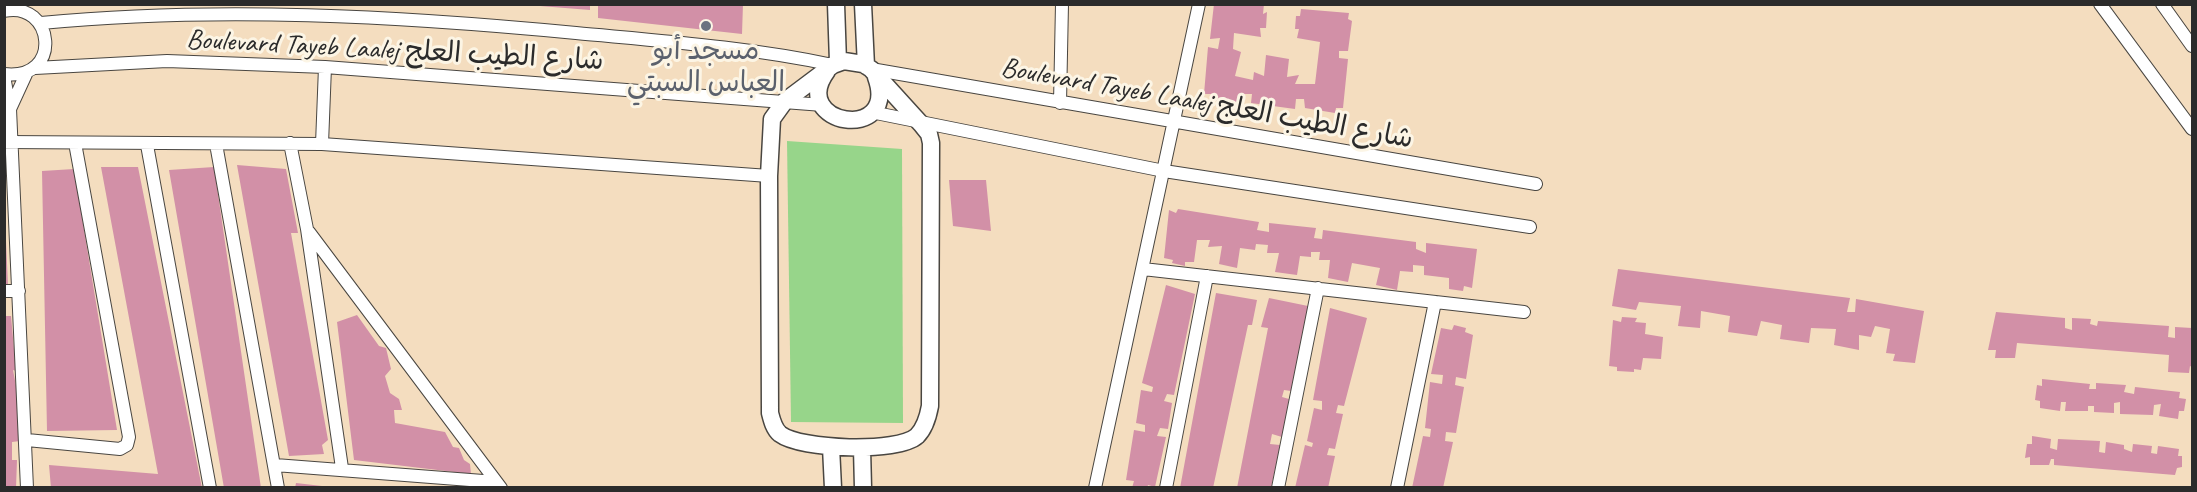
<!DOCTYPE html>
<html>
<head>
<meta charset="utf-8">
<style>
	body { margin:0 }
	#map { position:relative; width:2197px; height:492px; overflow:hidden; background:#f4ddbf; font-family:Caveat,sans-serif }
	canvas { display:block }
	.frame { position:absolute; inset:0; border:6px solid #2b2b2b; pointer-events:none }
</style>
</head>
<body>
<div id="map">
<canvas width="2197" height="492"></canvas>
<div class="frame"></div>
</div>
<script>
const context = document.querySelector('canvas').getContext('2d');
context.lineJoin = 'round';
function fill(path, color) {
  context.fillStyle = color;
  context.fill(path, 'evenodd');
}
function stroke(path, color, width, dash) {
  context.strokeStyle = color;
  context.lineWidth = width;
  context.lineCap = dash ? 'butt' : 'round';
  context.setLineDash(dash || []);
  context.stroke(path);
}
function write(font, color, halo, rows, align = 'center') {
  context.font = font + ' Caveat,"Playpen Sans Arabic",sans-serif';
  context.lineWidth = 6;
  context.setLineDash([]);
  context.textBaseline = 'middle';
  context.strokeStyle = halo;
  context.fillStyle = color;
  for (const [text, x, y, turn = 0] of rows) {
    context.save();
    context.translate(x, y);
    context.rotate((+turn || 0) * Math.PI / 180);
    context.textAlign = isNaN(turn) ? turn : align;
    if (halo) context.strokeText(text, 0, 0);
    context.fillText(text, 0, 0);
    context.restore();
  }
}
fill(new Path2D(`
	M787 141 902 149 903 423 791 422Z`), '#97d58a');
fill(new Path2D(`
	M540 4H590V10L540 6Z
	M598 4H743L742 34 598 18Z
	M1214 4H1264L1263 14 1267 12 1266 28H1260L1261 37 1234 33 1233 49 1241 52 1235 76 1253 80 1254 72 1264 76 1266 55 1289 59 1287 77 1299 75 1295 84H1315L1320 42 1297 38 1299 29H1295L1296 16H1300L1301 9 1349 13 1348 19 1352 21 1348 51H1339V58L1348 59 1343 108H1336L1335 113 1305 108 1304 99H1296L1295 109 1251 103 1252 94H1243L1242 103 1211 100 1212 94H1204L1208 47 1218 49 1220 38 1210 39Z
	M237 165 286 169 298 233H291L328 440 322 445 324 454 289 456Z
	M101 167H138L202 488H51L49 465 158 474Z
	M214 167 261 488H224L169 170Z
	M74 169 117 430 47 431 42 171Z
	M949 180H986L991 231 953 226Z
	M1178 209 1259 222 1257 230 1269 232V223L1316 228 1314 238 1322 239 1323 230 1416 242V249L1426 253V243L1477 249 1472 288 1464 286 1463 291 1449 289V278L1424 275V266L1413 265V272L1400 271 1397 290 1376 285 1380 268 1352 263 1348 282 1328 278 1330 260H1319L1320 252H1311V257L1300 256 1297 275 1275 272 1279 253H1267L1268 245 1256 244 1255 250 1240 248 1237 268 1219 264 1222 246 1208 247 1210 240H1197L1194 262H1185V266L1172 263 1173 260 1164 258 1169 210 1176 213Z
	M4 241H6L8 285H4Z
	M1618 269 1850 298 1847 312H1855L1856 299 1924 311 1915 363 1893 361 1895 354 1886 353 1890 329 1875 326 1871 337 1859 335V350L1834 345 1836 329 1811 328 1809 343 1780 339 1782 325 1761 321 1757 336 1728 332 1730 316 1701 311 1700 328 1678 326 1681 306 1639 302 1636 310 1612 306Z
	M1166 285 1195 294 1174 395 1167 394 1164 401 1172 403 1168 429 1160 428 1157 436 1166 437 1155 487 1148 485 1147 488H1132L1134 481 1126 480 1134 430 1145 432V425L1136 423 1141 390 1152 392 1153 387 1142 383Z
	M1216 293 1257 300 1252 325H1248L1213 488H1180Z
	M1269 298 1308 306 1291 391 1284 390 1282 397 1289 399 1282 437 1272 434 1270 444 1280 445 1271 488H1237L1268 328 1261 327Z
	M1330 308 1367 318 1344 406 1338 405 1336 413 1343 414 1335 449 1329 448 1327 455 1335 456 1328 488H1295L1305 445 1312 447 1313 443 1307 441 1314 408 1322 410V401L1313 400Z
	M1996 312 2065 318V328L2072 330V318L2091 319 2090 324 2097 326 2098 321 2169 326 2168 337 2175 338V327L2192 328V367L2190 366 2189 373 2168 372 2169 355 2017 343 2015 358H1995L1996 350H1988Z
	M357 315 379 346 386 348 391 369 385 376 390 393 399 399 402 410H394L395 423 445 432 453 447 459 448 464 460 470 464 471 474 354 460 337 322Z
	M4 316H11L16 371 13 370 17 391 20 441 12 442V460H17L16 488H4Z
	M1622 317 1637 318 1635 322 1646 323 1645 334 1663 337 1661 359 1643 358 1641 370 1634 369V372L1617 371V367L1609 366 1613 320 1621 322Z
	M1454 325 1466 328 1465 332 1473 335 1466 379 1456 377 1455 385 1464 387 1456 433 1446 432 1445 441 1453 442 1443 488H1412L1423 436 1430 437 1431 429 1425 428 1430 382 1442 384 1443 375 1431 374 1441 328 1452 330Z
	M2042 379 2090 384 2089 389H2096V383L2126 385 2124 392 2134 394 2135 387 2180 392 2179 398 2186 399 2184 411H2179L2178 419 2159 416 2161 404 2154 405 2153 415 2120 414V402L2114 403V413L2094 412V406H2088V411H2065L2066 402H2061L2060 411 2040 408V401L2035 400 2037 385 2042 386Z
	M2032 436 2051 439 2050 448 2057 450 2058 439 2100 441 2099 452 2105 453 2106 442 2124 445V449L2132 452 2133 444 2152 446 2151 453 2157 454 2158 446 2179 449 2178 456H2182V467L2177 468 2175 475 2054 465V459H2051L2049 465H2030V457L2025 458 2027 444H2032Z
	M296 483 322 486V488H295Z`), '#d290a7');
const minor = new Path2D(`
	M2100 4 2192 129
	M2162 4 2192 46
	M4 11C54 0 64 81 4 74
	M41 23C218 6 398 16 576 33 662 41 749 47 833 65
	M325 67 322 144 769 176
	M35 68 167 61 325 67 823 105
	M871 69 1536 184
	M4 76 10 109 27 72
	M1060 103 1062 4
	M10 109 27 488
	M871 112 1164 171 1530 227
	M4 142 322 144
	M290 143 307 229 342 468
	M216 144 278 488
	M147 145 210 488
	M309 232 501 488
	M1143 269 1524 312
	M4 291H19
	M27 440 120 449 127 445 129 437 75 143
	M275 465 496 482
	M1095 488 1199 4
	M1166 488 1207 276
	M1278 488 1318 288
	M1397 488 1435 302`);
const tertiary = new Path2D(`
	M836 4 838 62
	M863 4 866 66
	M844 61 863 64 871 69 921 124 929 134 931 143 930 406C928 417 925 428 917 436 898 453 801 450 780 434 774 429 772 421 770 413L769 176 772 119 785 101 833 65Z
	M827 71C787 125 900 144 876 77
	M831 447 833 488
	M862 448 863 488`);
stroke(minor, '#494641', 14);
stroke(tertiary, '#494641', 19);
stroke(minor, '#fff', 12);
stroke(tertiary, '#fff', 16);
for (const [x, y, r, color] of [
	[706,26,6,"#6b7280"]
]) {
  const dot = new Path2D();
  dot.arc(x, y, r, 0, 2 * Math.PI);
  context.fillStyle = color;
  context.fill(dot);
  stroke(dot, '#fcf5e5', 2);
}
write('28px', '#2b2b2b', '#fcf5e5', [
	["Boulevard Tayeb Laalej شارع الطيب العلج",395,51,3],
	["Boulevard Tayeb Laalej شارع الطيب العلج",1207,104,10]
]);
write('28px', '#5b616d', '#fcf5e5', [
	["مسجد أبو",706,52],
	["العباس السبتي",706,84]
]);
</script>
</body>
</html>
